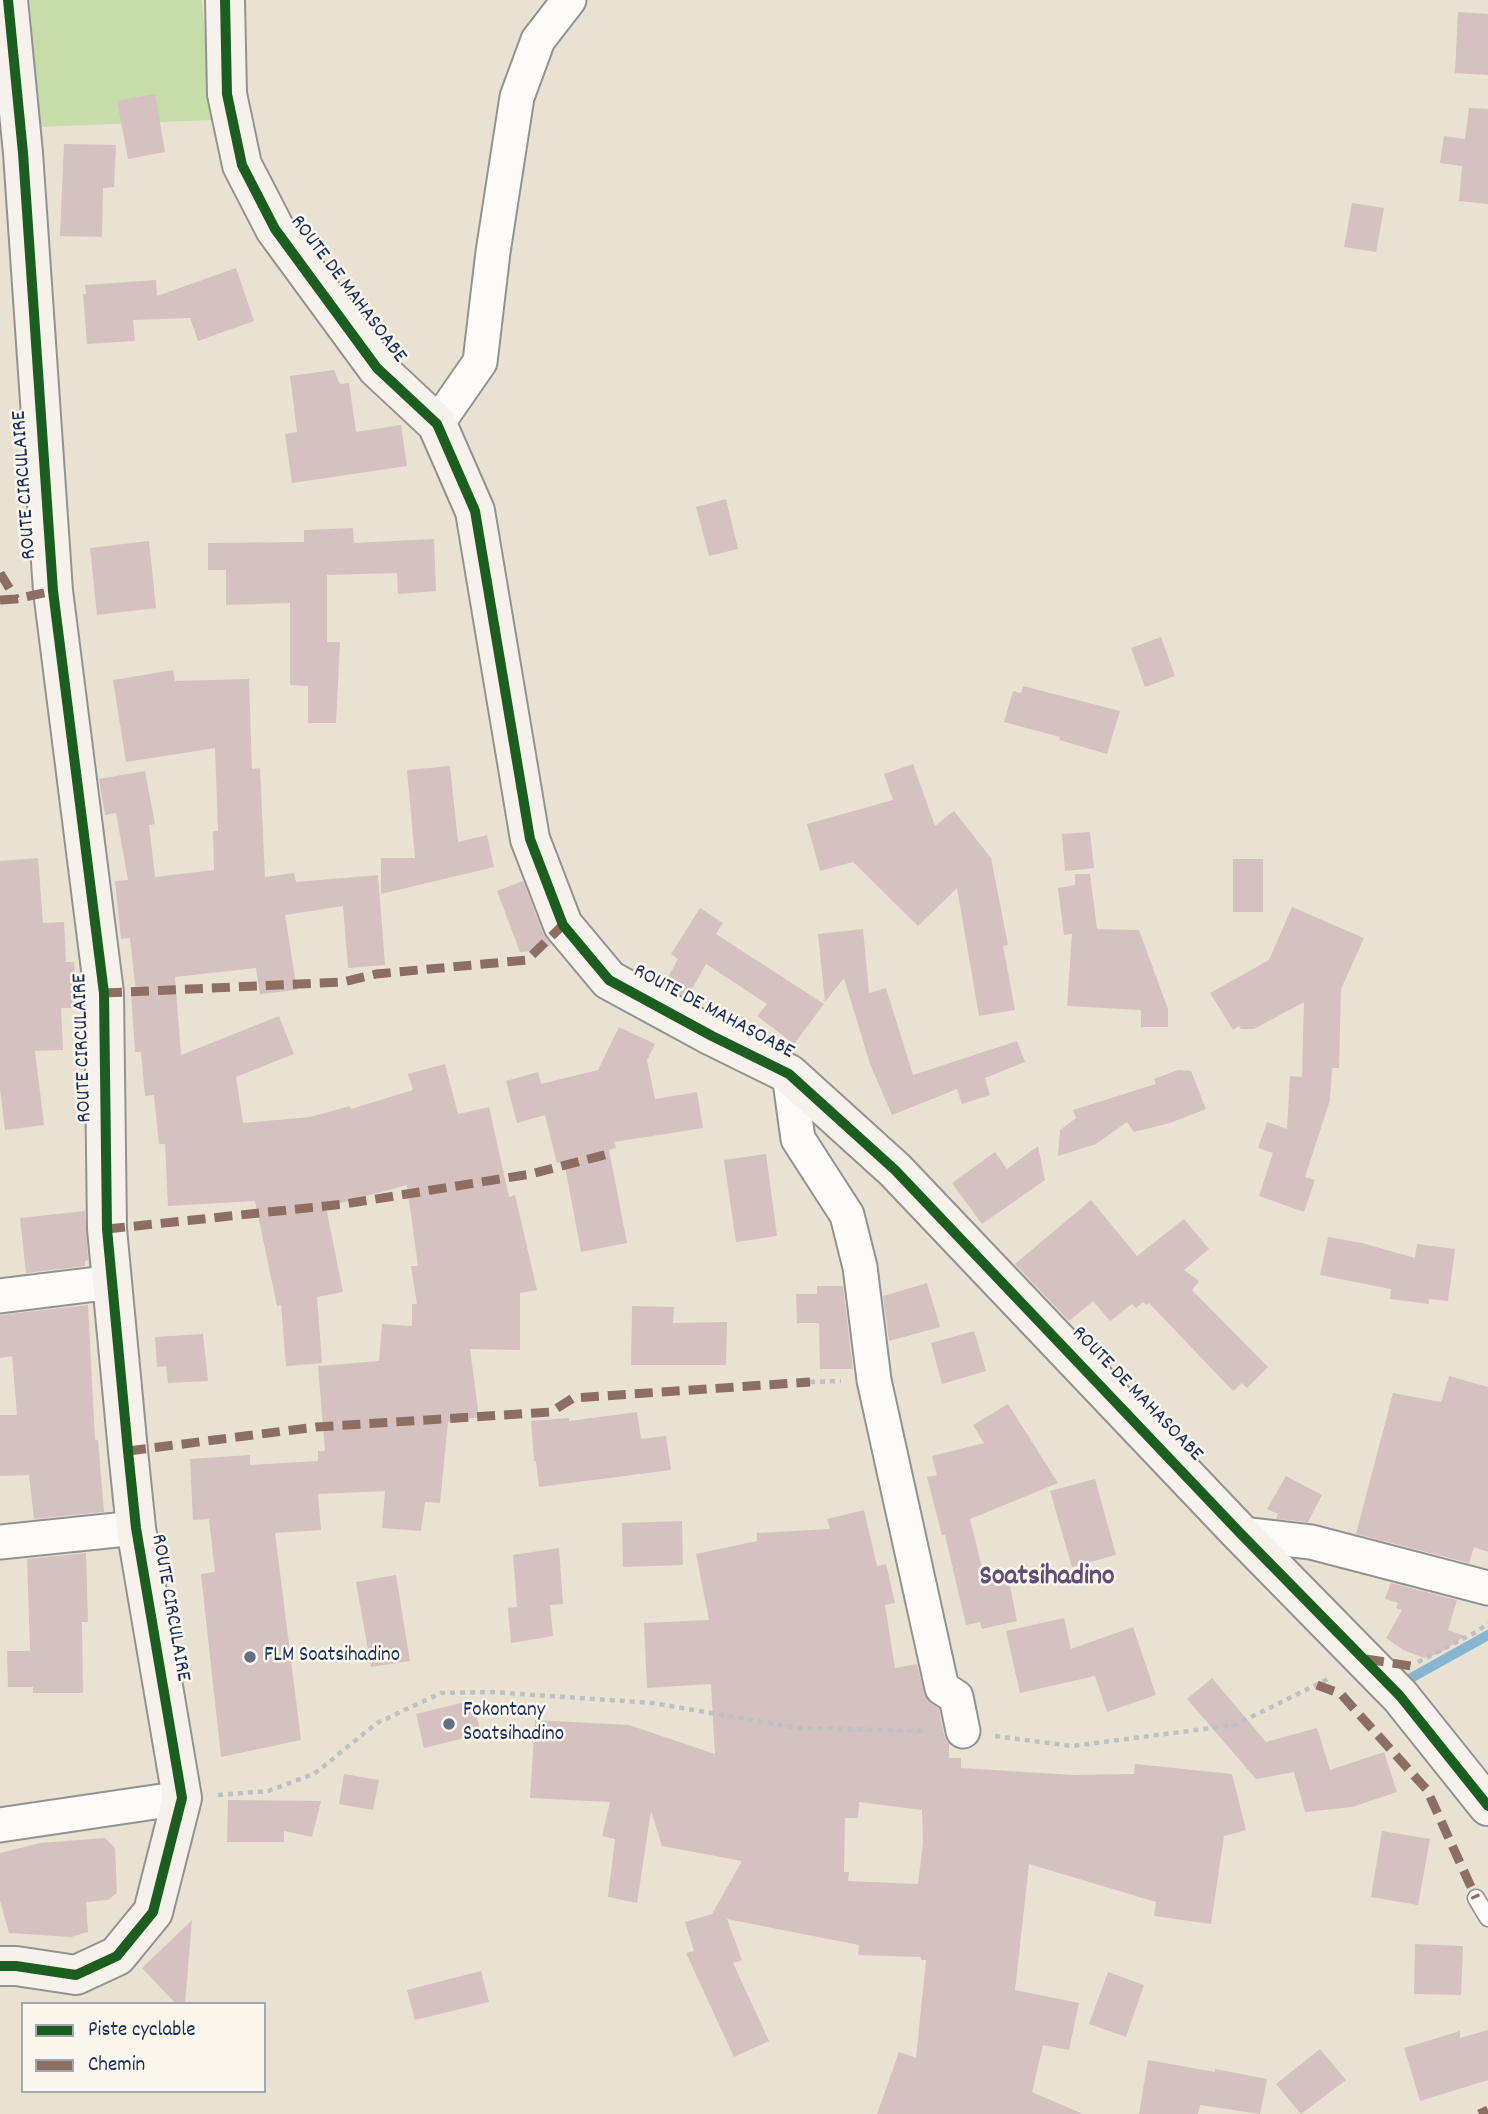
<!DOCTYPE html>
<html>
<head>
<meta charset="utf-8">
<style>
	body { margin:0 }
	#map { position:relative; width:1488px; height:2114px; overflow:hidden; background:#e9e2d3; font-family:Dekko,sans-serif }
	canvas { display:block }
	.legend { position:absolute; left:21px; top:2002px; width:245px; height:91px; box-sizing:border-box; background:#fbf7ec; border:2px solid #a1a7b3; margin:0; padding:9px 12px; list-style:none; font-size:21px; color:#1b2f5e }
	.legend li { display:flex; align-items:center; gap:14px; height:35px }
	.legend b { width:35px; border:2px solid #a1a7b3 }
</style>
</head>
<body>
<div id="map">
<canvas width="1488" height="2114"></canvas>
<ul class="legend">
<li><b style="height:9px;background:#1b5e20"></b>Piste cyclable</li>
<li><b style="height:9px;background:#8d6e63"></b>Chemin</li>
</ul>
</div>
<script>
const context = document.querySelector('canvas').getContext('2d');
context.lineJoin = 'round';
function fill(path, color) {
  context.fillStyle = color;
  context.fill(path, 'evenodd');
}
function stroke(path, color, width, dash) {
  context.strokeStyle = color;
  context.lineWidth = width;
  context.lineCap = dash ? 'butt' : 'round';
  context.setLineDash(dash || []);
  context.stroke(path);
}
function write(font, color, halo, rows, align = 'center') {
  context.font = font + ' Dekko,sans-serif';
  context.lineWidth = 5;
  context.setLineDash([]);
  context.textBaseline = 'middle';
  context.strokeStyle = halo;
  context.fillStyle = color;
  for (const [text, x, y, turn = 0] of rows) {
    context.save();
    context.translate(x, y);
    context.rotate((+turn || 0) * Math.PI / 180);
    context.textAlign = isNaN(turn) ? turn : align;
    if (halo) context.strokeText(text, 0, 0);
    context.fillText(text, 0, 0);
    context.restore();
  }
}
fill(new Path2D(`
	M30 0H202L212 120 38 127Z`), '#c6dca9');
stroke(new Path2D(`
	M1411 1678 1488 1635`), '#86b6d2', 10);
fill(new Path2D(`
	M1458 12 1488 14V75L1455 73Z
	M155 94 165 152 128 159 117 101Z
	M1469 108 1488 109V204L1459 201 1462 166 1440 163 1444 136 1465 139Z
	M64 144 116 145 114 187 103 188 102 237 60 236Z
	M1352 203 1384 208 1376 252 1344 247Z
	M236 268 254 321 198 341 190 318 133 320 135 341 87 344 83 294H86L85 285 156 280 157 296Z
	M334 370 340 384 349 383 356 432 401 425 407 466 292 483 285 434 297 432 290 376Z
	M726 499 738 549 709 556 696 507Z
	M353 528 354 543 434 539 436 591 398 594 397 573 327 575V642H340L336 723H308V686L290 685V603L226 605V570H208V543L304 542V530Z
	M149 541 156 608 97 615 90 548Z
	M1161 637 1175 676 1145 687 1131 648Z
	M173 670 175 681 249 679 252 769 260 768 265 877 294 873 296 882 378 875 385 965 348 968 343 906 285 915 297 990 260 994 256 968 175 977 181 1055 279 1016 294 1054 236 1077 243 1123 310 1117 350 1106 351 1109 413 1090 408 1074 445 1064 458 1114 489 1107 509 1197 515 1195 537 1290 520 1293V1350L470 1349 479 1417 448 1422 440 1503 425 1502 421 1531 382 1528 385 1491 318 1494 321 1530 275 1533 301 1740 221 1757 201 1574 215 1572 209 1519 193 1520 190 1459 250 1455V1465L318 1461V1451H325L318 1366 379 1361 382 1324 412 1326V1304H417L411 1266H418L407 1185 326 1207 343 1292 317 1297 322 1363 286 1366 281 1305 277 1306 255 1201 168 1206 165 1144H159L154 1095 145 1096 141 1052H135L131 994 136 993 130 938 121 939 115 881 128 880 116 813 105 815 99 779 145 771 155 824 149 825 155 877 214 870 213 831H218L215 748 126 762 113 680Z
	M1023 686 1120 711 1107 754 1059 740 1060 737 1004 722 1013 691 1021 693Z
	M913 764 935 826 954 811 991 858 1008 945 1003 946 1015 1010 979 1016 957 888 918 926 853 862 820 871 807 824 893 800 884 774Z
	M450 766 458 842 487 835 494 867 381 894V858H415L407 770Z
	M1090 832 1094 868 1065 871 1062 834Z
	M38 858 43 923 64 922 66 962H74L77 1008H61L63 1050 35 1051 44 1125 5 1130 0 1089V861Z
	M1233 859H1263V912H1233Z
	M1075 874H1090L1097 929 1139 930 1168 1009V1027H1141V1010L1067 1006 1072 934 1064 935 1058 888 1075 885Z
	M523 881 543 933 551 945 535 951 520 952 497 891Z
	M1292 907 1364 938 1341 989 1339 1068H1332L1330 1100 1305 1177 1315 1180 1304 1212 1259 1196 1273 1153 1258 1148 1267 1122 1287 1129 1290 1076 1302 1077 1304 1002 1254 1029H1241L1239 1026 1233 1030 1210 993 1269 960Z
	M700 908 723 923 716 934 824 1004 794 1044 757 1016 767 1004 706 964 687 998 664 985 678 959 671 954Z
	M863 929 869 993 886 988 913 1075 1017 1041 1025 1062 985 1078 990 1095 962 1104 957 1089 892 1115 870 1064 844 978 825 1002 818 934Z
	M619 1027 655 1044 647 1060 655 1099 697 1092 703 1128 614 1142 616 1148 609 1150 627 1243 581 1252 564 1161 557 1163 545 1115 517 1123 506 1081 538 1072 541 1084 598 1070Z
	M1178 1070 1191 1071 1206 1109 1170 1123 1134 1132 1127 1122 1096 1144 1058 1156 1060 1130 1076 1118 1073 1110 1156 1084 1154 1079Z
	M1038 1146 1045 1180 982 1224 952 1183 995 1152 1007 1169Z
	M766 1154 777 1236 736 1242 724 1160Z
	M1091 1200 1137 1256 1184 1219 1209 1249 1184 1270 1199 1281 1192 1290 1268 1367 1247 1388 1242 1383 1233 1391 1149 1303 1146 1305 1143 1302 1136 1308 1132 1304 1110 1321 1093 1301 1069 1321 1015 1264Z
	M85 1211 88 1260 85 1261V1266L26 1273 20 1218Z
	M1328 1237 1362 1243 1415 1258 1417 1244 1455 1249 1448 1301 1429 1299V1304L1390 1299 1391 1289 1320 1275Z
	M927 1283 940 1327 889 1341 883 1296Z
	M817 1286H843L853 1369H820L819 1323H797L796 1294H817Z
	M88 1305 95 1440H98L104 1512 34 1519 29 1475 0 1476V1415H17L12 1356 0 1358V1315Z
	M632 1306 674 1307 673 1323 727 1322 726 1365H631Z
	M974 1331 986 1371 942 1384 931 1343Z
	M203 1334 208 1381 168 1383 166 1366 157 1367 155 1337Z
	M1449 1376 1488 1387V1552L1474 1547 1469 1563 1356 1534 1393 1393 1441 1402Z
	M1008 1404 1058 1483 970 1519 984 1575 1007 1571 1017 1621 982 1629 980 1622 966 1625 945 1535H942L927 1477 937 1475 932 1456 984 1443 973 1425Z
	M637 1412 641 1439 666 1436 671 1470 539 1487 536 1461H534L531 1421 569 1418V1421Z
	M1286 1476 1322 1495 1308 1522 1276 1519 1278 1514 1267 1509Z
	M1095 1479 1116 1555 1072 1567 1050 1491Z
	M864 1510 877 1566 886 1564 895 1603 885 1605 895 1668 917 1664 924 1693 931 1703 939 1709 944 1735 949 1744V1758H961V1768L1073 1775 1134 1774 1135 1764 1232 1774 1246 1830 1224 1836 1211 1924 1154 1916 1156 1902 1029 1864 1015 1990 1079 2003 1069 2050 1043 2045 1032 2092 1083 2114H877L899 2052 916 2058 926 1960H921V1957L858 1955 859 1945 727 1919 742 1960 733 1963 769 2041 734 2057 686 1953 694 1951 685 1922 712 1914 742 1861 662 1846 651 1811 637 1903 608 1897 615 1839 602 1836 610 1802 530 1798 535 1720 629 1725 715 1754 711 1684 647 1688 644 1623 709 1620 696 1554 757 1541V1533L830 1529 827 1519ZM859 1802 922 1810 923 1843 918 1884 848 1881 849 1872H844L845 1818H858Z
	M682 1521 683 1565 623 1567 622 1523Z
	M559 1548 563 1604 550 1605 553 1636 511 1643 508 1608 517 1607 513 1555Z
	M86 1553 88 1622H82L83 1693H33V1687H8L7 1651H30L27 1559Z
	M396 1575 410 1661 371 1667 356 1582Z
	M1391 1583 1457 1600 1448 1630 1465 1636 1438 1654 1424 1658 1403 1650 1386 1638 1402 1610 1396 1608 1398 1603 1385 1599Z
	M1064 1618 1071 1649 1133 1627 1156 1695 1107 1712 1095 1676 1020 1693 1006 1631Z
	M1212 1678 1266 1742 1317 1728 1330 1770 1384 1752 1397 1792 1352 1807 1305 1812 1294 1772 1256 1779 1187 1699Z
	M473 1700 481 1734 424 1748 416 1714Z
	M344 1774 379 1780 373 1810 339 1804Z
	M228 1800 321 1801 312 1837 284 1831V1842H227Z
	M1382 1831 1430 1839 1418 1905 1371 1897Z
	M105 1838 115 1848 117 1893 108 1900 86 1902 88 1932 71 1937 9 1933 0 1901V1853L40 1843Z
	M192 1920 185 2004H176L142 1968Z
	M1415 1944 1463 1946 1461 1995 1414 1994Z
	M481 1971 489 2002 415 2020 407 1990Z
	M1108 1972 1144 1985 1126 2037 1089 2024Z
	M1488 2030V2080L1420 2101 1404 2048 1460 2031V2038Z
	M1320 2049 1346 2080 1301 2114 1276 2084Z
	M1148 2060 1215 2072V2069L1267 2079 1260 2114 1200 2105 1198 2114H1139Z`), '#d4c1c0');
const lane = new Path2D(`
	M1476 1898 1488 1918`);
const street = new Path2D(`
	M437 424 480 362 493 252 517 97 538 40 569 0
	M789 1074 798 1139 847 1215 860 1267 874 1380 942 1688 956 1697 963 1731
	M0 1296 113 1282
	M1241 1534 1311 1542 1488 1588
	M0 1542 136 1528
	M0 1825 182 1798`);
const secondary = new Path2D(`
	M225 0 227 94 242 165 275 229 377 368 437 424 475 511 530 839 563 925 609 980 712 1036 789 1074 895 1170 1241 1534 1400 1696 1488 1806
	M0 1966H16L76 1975 117 1956 153 1912 182 1798 136 1528 128 1451 107 1229 104 993 53 591 23 153 8 0`);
stroke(lane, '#939292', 19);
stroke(street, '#939292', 37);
stroke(secondary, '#939292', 42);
stroke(new Path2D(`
	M810 1382 841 1381
	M1418 1662 1476 1632 1488 1623
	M995 1736 1072 1746 1235 1725 1330 1678
	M218 1795 268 1791 314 1774 377 1723 441 1693 491 1692 653 1703 798 1728 927 1731`), '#bfc0c2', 4.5, [5, 5]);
stroke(lane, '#fcfbf8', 16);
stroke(street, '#fcfbf8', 33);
stroke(secondary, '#f6f1eb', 38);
stroke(new Path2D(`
	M0 573 16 599
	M0 600 16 599 53 591
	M104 993 343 982 376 974 527 960 563 925
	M107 1229 345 1204 531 1174 612 1153
	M128 1451 316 1427 551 1412 573 1398 810 1382
	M1366 1659 1411 1666
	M1317 1685 1341 1694 1427 1790 1476 1898
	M1479 2114 1488 2110`), '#8d6e63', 9, [18, 9]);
stroke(new Path2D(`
	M225 0 227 94 242 165 275 229 377 368 437 424 475 511 530 839 563 925 609 980 712 1036 789 1074 895 1170 1241 1534 1400 1696 1488 1806
	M0 1966H16L76 1975 117 1956 153 1912 182 1798 136 1528 128 1451 107 1229 104 993 53 591 23 153 8 0`), '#1b5e20', 10);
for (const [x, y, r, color] of [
	[250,1657,7,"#636e87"],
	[449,1724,7,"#636e87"]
]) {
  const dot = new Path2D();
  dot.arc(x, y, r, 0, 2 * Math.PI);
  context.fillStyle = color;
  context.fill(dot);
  stroke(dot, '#fbf7ec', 2.5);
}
write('21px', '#1b2f5e', '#fbf7ec', [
	["ROUTE DE MAHASOABE",347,290,53],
	["ROUTE CIRCULAIRE",26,485,-94],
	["ROUTE DE MAHASOABE",713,1013,28],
	["ROUTE CIRCULAIRE",84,1048,-92],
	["ROUTE DE MAHASOABE",1136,1395,46],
	["ROUTE CIRCULAIRE",169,1608,80]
]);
write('21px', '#1b2f5e', '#fbf7ec', [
	["FLM Soatsihadino",264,1657],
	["Fokontany",463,1712],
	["Soatsihadino",463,1736]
], 'left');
write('bold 28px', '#5f4f78', '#fbf7ec', [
	["Soatsihadino",1047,1579]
]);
</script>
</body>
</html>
